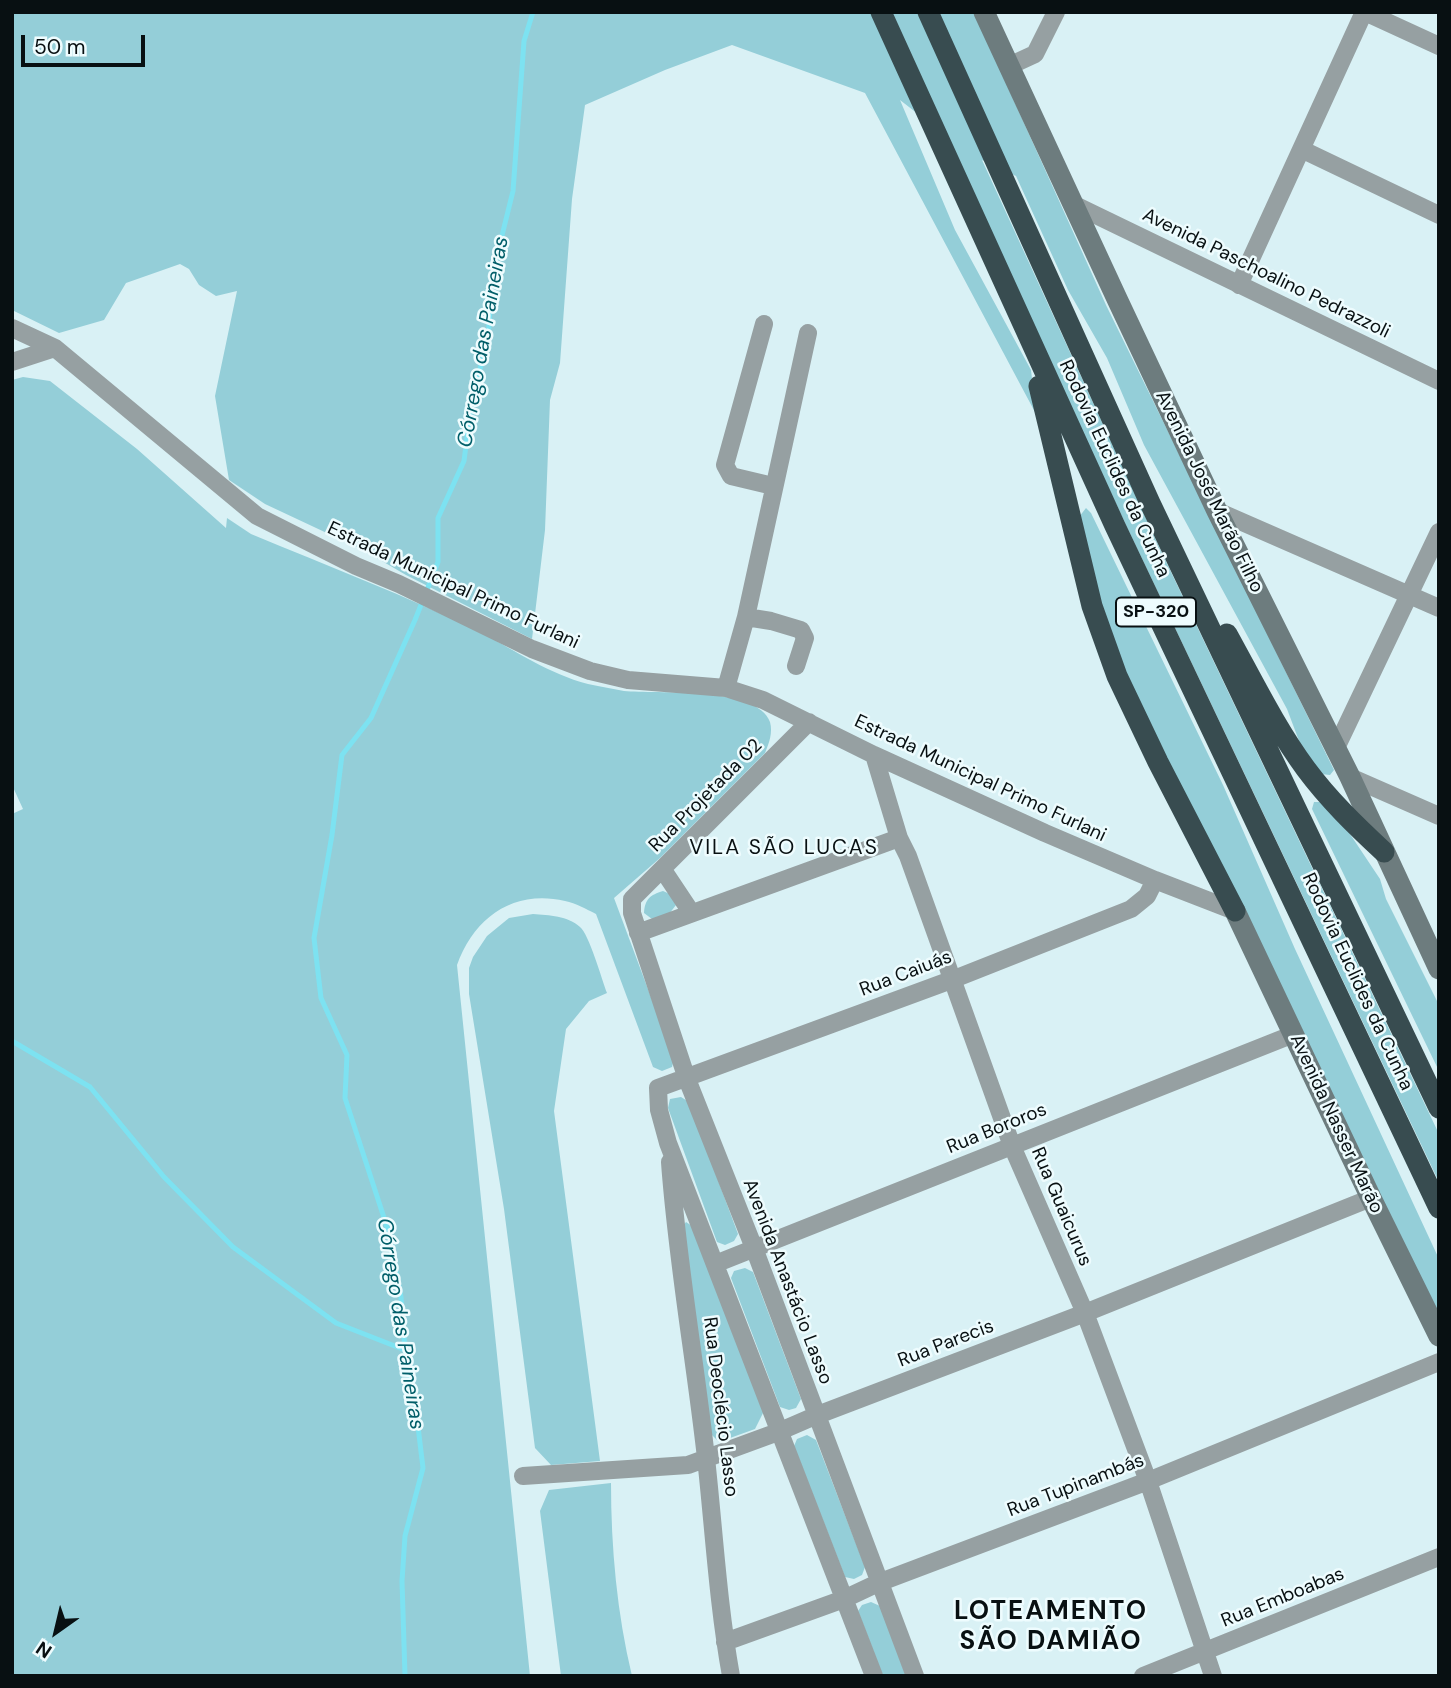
<!DOCTYPE html>
<html>
<head>
<meta charset="utf-8">
<style>
	body { margin:0 }
	#map { position:relative; width:1451px; height:1688px; overflow:hidden; background:#d9f1f5; font-family:"DM Sans",sans-serif }
	canvas { display:block }
	.frame { position:absolute; inset:0; border:14px solid #081012; pointer-events:none }
	.north { position:absolute; left:21px; top:1597px; width:70px; height:70px; -webkit-text-stroke:5px #eefcfe; paint-order:stroke; rotate:214deg; font-size:19px; font-weight:700; line-height:28px; text-align:center; color:#081012 }
	.north::after { content:''; display:block; margin:auto; width:24px; height:32px; background:#081012; clip-path:polygon(50% 0,100% 100%,50% 72%,0 100%) }
	.scale { position:absolute; left:21px; top:35px; width:124px; height:32px; box-sizing:border-box; border:4px solid #081012; border-top:0; padding-left:9px; font-size:21px; line-height:24px; white-space:nowrap; color:#081012; -webkit-text-stroke:5px #eefcfe; paint-order:stroke }
</style>
</head>
<body>
<div id="map">
<canvas width="1451" height="1688"></canvas>
<div class="frame"></div>
<div class="north">N</div>
<div class="scale">50 m</div>
</div>
<script>
const context = document.querySelector('canvas').getContext('2d');
context.lineJoin = 'round';
function fill(path, color) {
  context.fillStyle = color;
  context.fill(path, 'evenodd');
}
function stroke(path, color, width, dash) {
  context.strokeStyle = color;
  context.lineWidth = width;
  context.lineCap = dash ? 'butt' : 'round';
  context.setLineDash(dash || []);
  context.stroke(path);
}
function write(font, color, halo, rows, align = 'center') {
  context.font = font + ' "DM Sans",sans-serif';
  context.lineWidth = 5;
  context.setLineDash([]);
  context.textBaseline = 'middle';
  context.strokeStyle = halo;
  context.fillStyle = color;
  for (const [text, x, y, turn = 0] of rows) {
    context.save();
    context.translate(x, y);
    context.rotate((+turn || 0) * Math.PI / 180);
    context.textAlign = isNaN(turn) ? turn : align;
    if (halo) context.strokeText(text, 0, 0);
    context.fillText(text, 0, 0);
    context.restore();
  }
}
fill(new Path2D(`
	M12 12H974L1106 305 1334 770 1330 775 1321 774 1307 762 1287 709 1144 445 1107 358 1068 290 1016 176 982 160 1161 551 1439 1134V1182L1124 521 945 135 900 100 955 230 1031 370 1036 414 865 93 732 45 665 70 585 105 572 199 560 363 550 400 545 530 532 639 406 575 363 550 265 504 229 480 215 396 237 291 216 296 199 285 189 269 180 264 126 283 104 320 59 333 12 310Z
	M23 377 50 381 137 449 226 528 227 518 251 534C328 566 407 596 482 633 516 651 549 674 588 684 599 686 612 689 624 691 655 694 758 686 770 722 773 733 769 743 765 753L660 858 614 898 674 1059 672 1067 662 1071 653 1067 596 914C586 909 576 903 565 901 513 889 474 918 457 965L530 1676H12V814L23 809 12 785V380Z
	M1086 508 1091 513 1223 785 1295 949 1439 1259V1315L1164 762 1108 630 1079 517Z
	M1314 802H1324L1334 810 1380 879 1386 899 1439 1005V1071L1312 809Z
	M663 891 672 895 676 905 669 914 652 919 644 913C645 899 650 895 663 891Z
	M533 914C549 915 568 916 580 927 589 934 602 980 607 993L589 1001 566 1029 554 1111 600 1461 551 1465 535 1448 504 1209 469 994V968L473 957 487 936 509 918Z
	M681 1097 689 1102 738 1234 734 1241 725 1245 717 1242 668 1108 670 1099Z
	M686 1222 692 1226 764 1411 755 1429 719 1442 709 1432 683 1226Z
	M745 1268 753 1272 801 1399 796 1408 789 1410 780 1407 731 1278 734 1271Z
	M807 1435 816 1440 865 1567 862 1575 854 1579 845 1577 794 1446 797 1439Z
	M611 1483C611 1548 617 1613 632 1676H561L540 1511 549 1490Z
	M871 1602 880 1606 906 1676H883L858 1611 862 1605Z`), '#94ced8');
stroke(new Path2D(`
	M12 1041 90 1087 164 1177 233 1247 336 1323 405 1350
	M405 1676 402 1581 405 1536 423 1468 416 1410 405 1350 401 1297 388 1230 345 1098 347 1055 321 998 314 938 332 835 342 755 371 718 415 620 438 562V518L464 461 472 398 488 340 492 276 513 191 524 41 533 12`), '#7de2f1', 5);
stroke(new Path2D(`
	M1365 12 1439 46
	M1009 66 1035 54 1056 12
	M1303 150 1439 215
	M1075 205 1439 381
	M1239 285 1364 12
	M764 324 725 465 731 476 773 486
	M12 328 55 348 257 516 356 566 399 584 532 649 590 671 628 680 726 688 763 700 874 755 1045 833 1155 880 1235 911
	M12 362 55 348
	M1217 511 1439 608
	M746 617 771 621 801 630 805 638 796 666
	M726 688 746 617 808 333
	M809 722 632 899V913L687 1079 754 1248 915 1676
	M1335 750 1439 532
	M874 755 899 838 908 856 1012 1146 1085 1313 1148 1481 1213 1676
	M1350 777 1439 816
	M663 870 691 912
	M638 933 899 838
	M670 1162C677 1261 695 1359 706 1458 714 1531 718 1604 731 1676
	M715 1264 1294 1034
	M523 1476 688 1465 778 1432 815 1416 1085 1313 1371 1198
	M725 1642 844 1599 878 1583 1148 1481 1439 1362
	M874 1676 668 1143 659 1110 658 1088 954 979 1131 909 1147 896 1155 880
	M1143 1676 1439 1557`), '#96a0a2', 18);
stroke(new Path2D(`
	M984 12 1118 301 1217 511 1350 777 1439 969
	M1235 911 1371 1198 1439 1336`), '#6d7c7e', 21);
stroke(new Path2D(`
	M881 12 1115 526 1439 1208
	M928 12 1150 503 1439 1108
	M1039 386 1092 606 1117 676 1158 762 1235 911
	M1227 634C1252 679 1275 727 1306 769 1329 800 1356 826 1384 852`), '#384c50', 21);
for (const [x, y, w] of [
	[1156,612,80]
]) {
  const box = new Path2D();
  box.roundRect(x - w / 2, y - 14.5, w, 29, 5);
  context.fillStyle = '#eefcfe';
  context.fill(box);
  stroke(box, '#081012', 2);
}
write('bold 18px', '#081012', null, [
	["SP-320",1156,612]
]);
write('19px', '#081012', '#eefcfe', [
	["Avenida Paschoalino Pedrazzoli",1266,274,26],
	["Rodovia Euclides da Cunha",1114,469,65],
	["Avenida José Marão Filho",1209,492,64],
	["Estrada Municipal Primo Furlani",453,586,25],
	["Estrada Municipal Primo Furlani",980,779,25],
	["Rua Projetada 02",706,796,-45],
	["Rua Caiuás",906,974,-21],
	["Rodovia Euclides da Cunha",1357,982,65],
	["Avenida Nasser Marão",1336,1124,65],
	["Rua Bororos",997,1129,-22],
	["Rua Guaicurus",1061,1207,67],
	["Avenida Anastácio Lasso",787,1282,69],
	["Rua Parecis",946,1344,-21],
	["Rua Deoclécio Lasso",720,1407,83],
	["Rua Tupinambás",1076,1486,-21],
	["Rua Emboabas",1283,1598,-22]
]);
write('italic 21px', '#005e69', '#eefcfe', [
	["Córrego das Paineiras",484,342,-80],
	["Córrego das Paineiras",400,1324,81]
]);
context.letterSpacing = '2px';
write('21px', '#081012', '#eefcfe', [
	["VILA SÃO LUCAS",784,848]
]);
context.letterSpacing = '0px';
context.letterSpacing = '2px';
write('bold 26px', '#081012', '#eefcfe', [
	["LOTEAMENTO",1051,1612],
	["SÃO DAMIÃO",1051,1642]
]);
context.letterSpacing = '0px';
</script>
</body>
</html>
